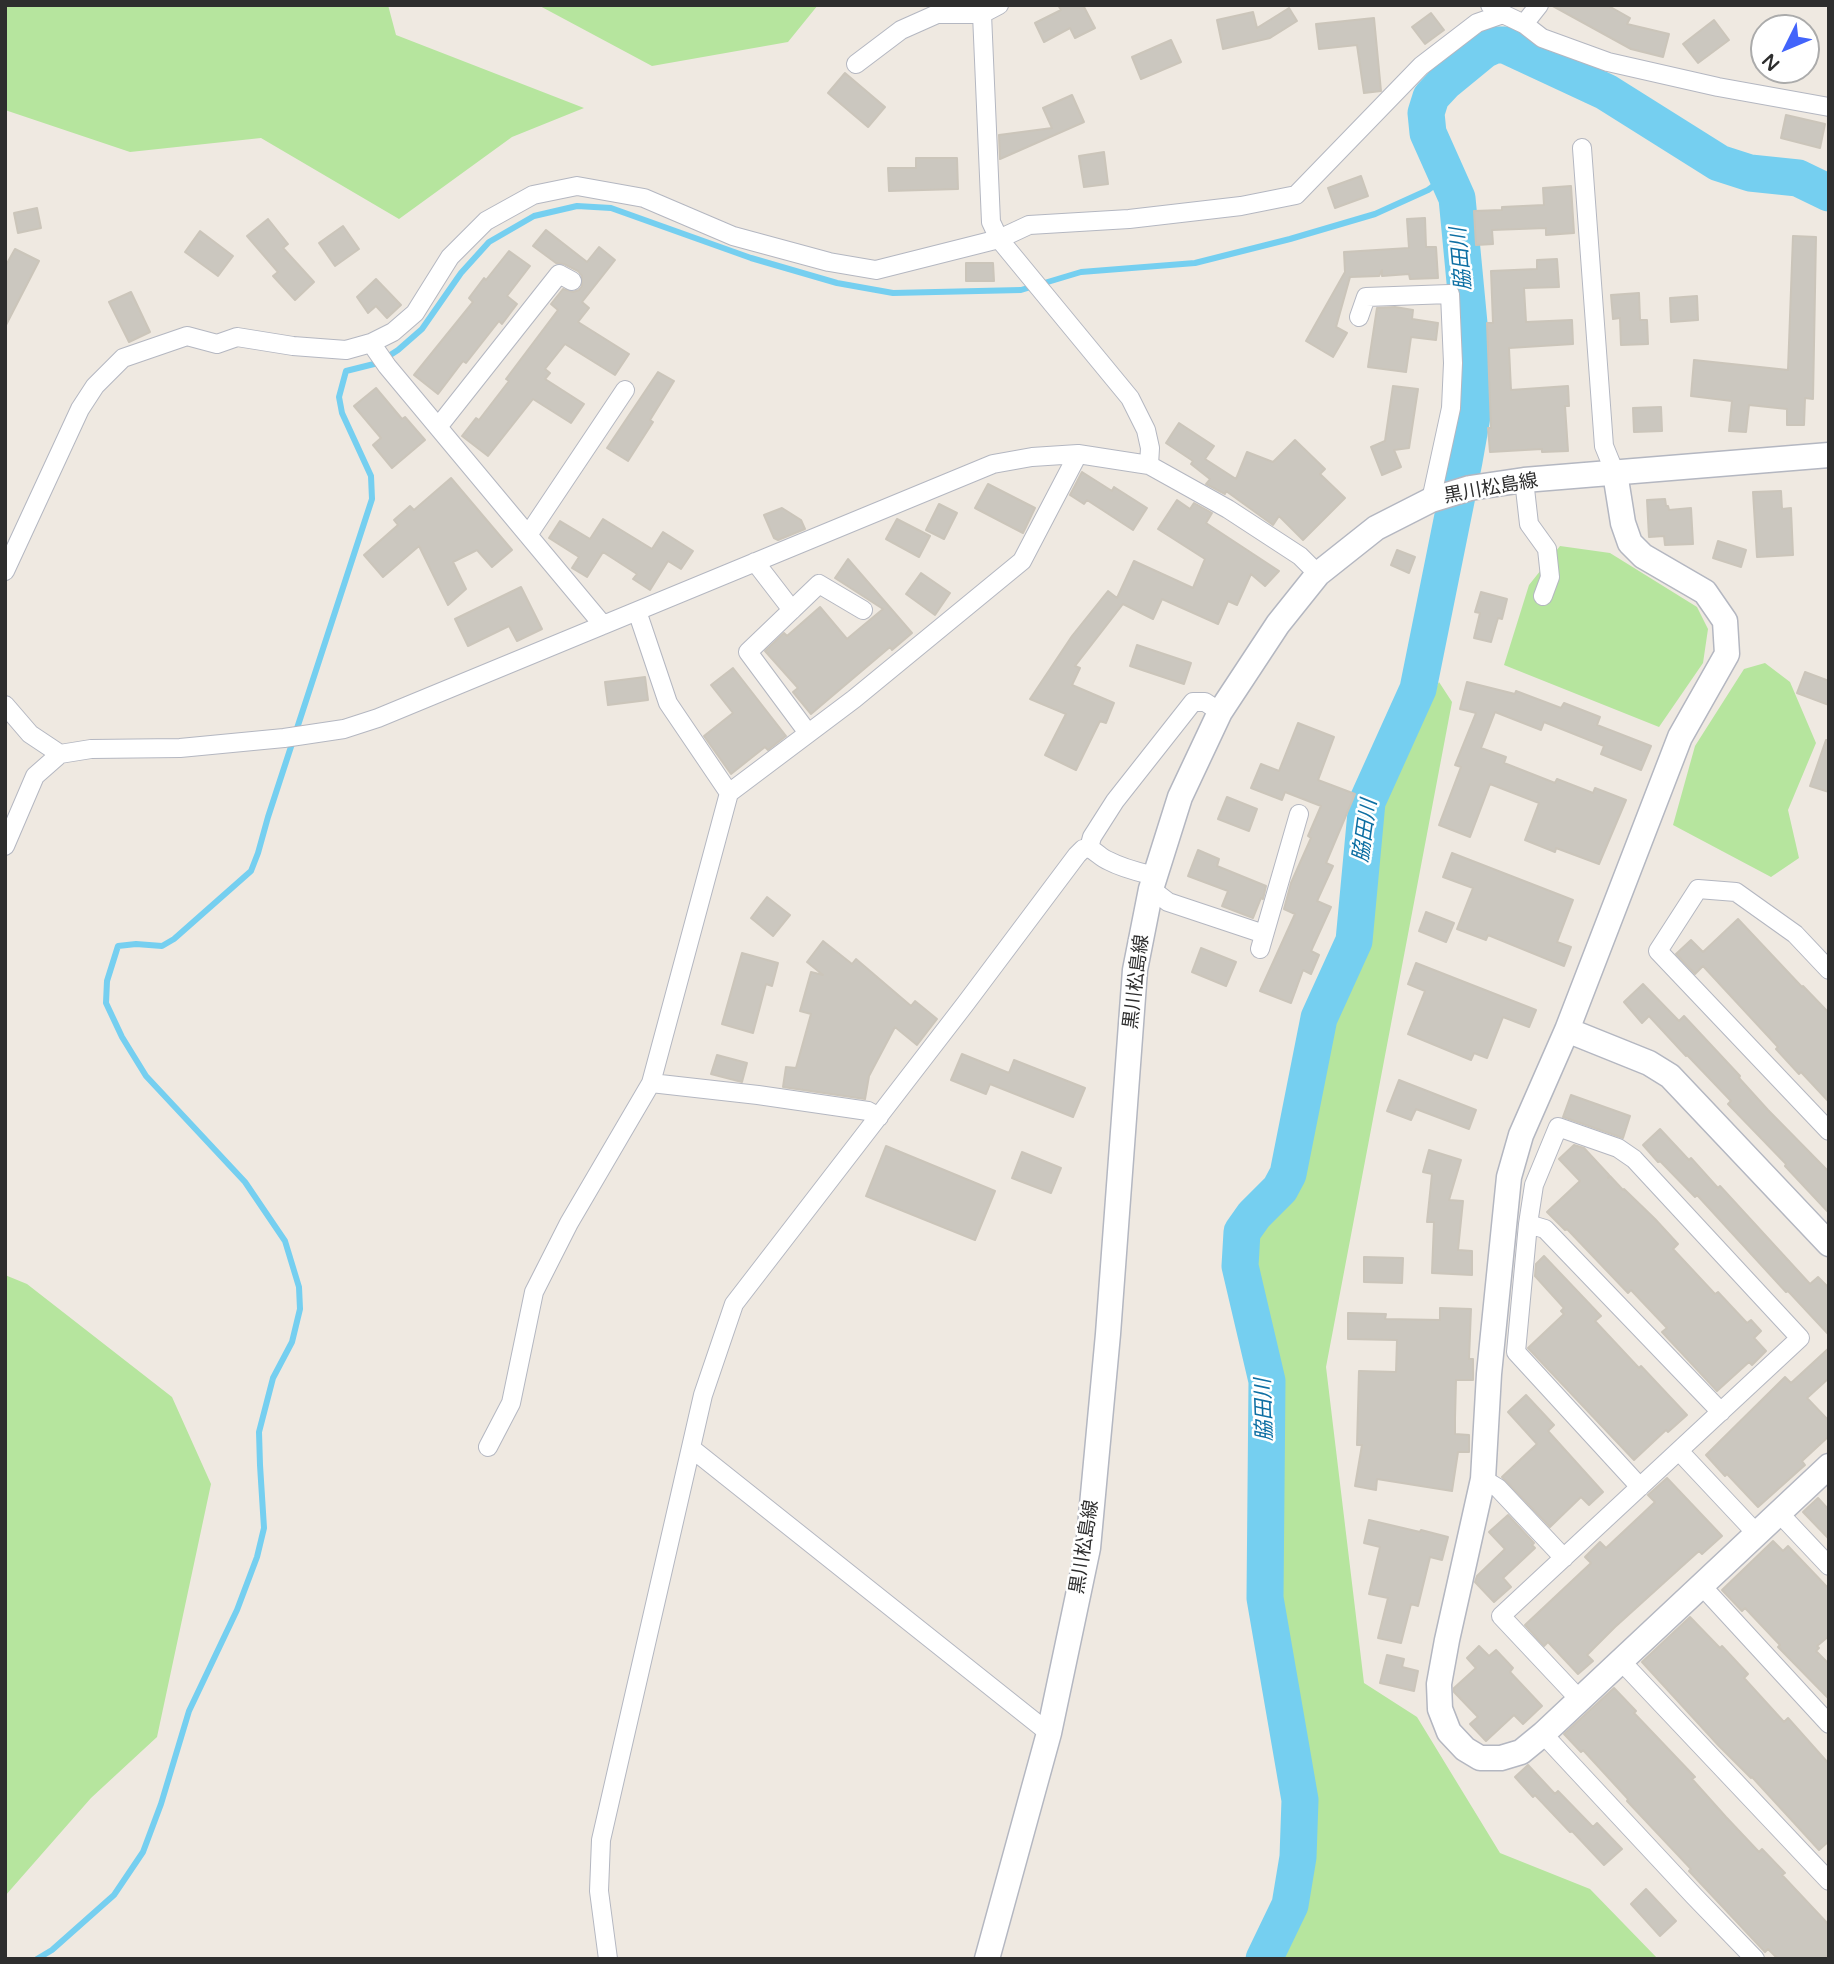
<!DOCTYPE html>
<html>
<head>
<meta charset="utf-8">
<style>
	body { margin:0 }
	#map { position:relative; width:1834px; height:1964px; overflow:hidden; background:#efe9e1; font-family:"Varela Round",sans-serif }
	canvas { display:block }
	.frame { position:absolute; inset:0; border:7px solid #2e2e2e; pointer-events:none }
	.north { position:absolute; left:1750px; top:14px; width:70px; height:70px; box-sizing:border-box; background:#fff; border:2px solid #ababab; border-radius:50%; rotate:227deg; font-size:19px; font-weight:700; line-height:28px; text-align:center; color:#2e2e2e }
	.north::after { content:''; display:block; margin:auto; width:24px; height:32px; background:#4264fb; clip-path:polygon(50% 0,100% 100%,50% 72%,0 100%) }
</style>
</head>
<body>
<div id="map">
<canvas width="1834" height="1964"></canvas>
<div class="frame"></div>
<div class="north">N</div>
</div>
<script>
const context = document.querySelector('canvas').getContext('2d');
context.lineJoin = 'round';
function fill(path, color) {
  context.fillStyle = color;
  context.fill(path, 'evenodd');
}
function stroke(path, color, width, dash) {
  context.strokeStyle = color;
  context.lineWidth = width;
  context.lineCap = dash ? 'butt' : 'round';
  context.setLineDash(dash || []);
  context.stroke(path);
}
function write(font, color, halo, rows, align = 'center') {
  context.font = font + ' "Varela Round","Noto Sans JP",sans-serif';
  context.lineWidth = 5;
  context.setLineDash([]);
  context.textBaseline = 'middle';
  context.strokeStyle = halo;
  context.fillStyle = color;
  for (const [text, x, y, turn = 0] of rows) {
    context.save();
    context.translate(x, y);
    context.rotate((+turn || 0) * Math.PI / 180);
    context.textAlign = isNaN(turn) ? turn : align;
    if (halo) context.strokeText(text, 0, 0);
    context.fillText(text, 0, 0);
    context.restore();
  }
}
fill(new Path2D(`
	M5 5H388L396 35 584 108 512 137 399 219 261 138 130 152 5 110Z
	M538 5H818L788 42 652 66Z
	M1560 546 1610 553 1697 607 1708 629 1703 663 1659 727 1504 665 1529 585Z
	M1765 663 1790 682 1816 743 1788 810 1799 858 1771 877 1673 825 1695 746 1744 669Z
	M1439 682 1452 702 1326 1367 1364 1683 1417 1717 1500 1853 1590 1889 1658 1959H1278L1284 1935 1298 1902 1304 1863 1308 1812 1272 1598 1273 1380 1246 1241 1291 1183 1373 805Z
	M5 1275 27 1284 172 1397 211 1484 157 1737 91 1798 5 1896Z`), '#b6e59e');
stroke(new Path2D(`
	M37 1959 52 1950 114 1895 143 1852 161 1804 189 1711 237 1610 257 1557 264 1528 260 1465 259 1432 273 1378 292 1342 300 1309 299 1287 285 1241 245 1182 146 1076 122 1037 106 1003 107 981 118 946 136 944 162 946 174 939 251 871 258 853 268 817 372 499 371 476 342 413 339 397 346 371 378 363 398 350 422 329 461 273 489 242 534 216 577 206 611 208 751 258 837 283 893 293 1021 290 1081 272 1195 263 1290 239 1375 214 1428 190 1447 176`), '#75cff0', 6);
stroke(new Path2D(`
	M1264 1959 1290 1905 1298 1857 1300 1800 1265 1598 1267 1381 1240 1266 1242 1232 1254 1215 1280 1189 1288 1174 1319 1018 1354 941 1367 802 1418 689 1464 461 1474 405 1472 355 1457 198 1428 133 1426 113 1431 97 1445 82 1484 50 1495 45H1505L1606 92 1719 163 1750 173 1798 178 1829 193`), '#75cff0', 37);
const building = new Path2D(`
	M1058 5H1083L1095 28 1075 38 1070 28 1044 42 1035 23 1061 10Z
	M1551 5H1607L1630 18 1627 24 1669 34 1663 57 1631 49Z
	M1289 8 1297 21 1270 38 1223 49 1217 20 1253 12 1257 28Z
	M1431 13 1444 30 1425 44 1412 27Z
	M1374 18 1381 91 1364 93 1357 45 1319 49 1316 24Z
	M1714 20 1729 40 1698 63 1683 44Z
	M1171 40 1181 62 1141 79 1132 57Z
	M845 73 885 107 868 127 828 93Z
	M1072 95 1084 122 1000 159 999 135 1052 128 1043 108Z
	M1786 115 1825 124 1820 148 1781 138Z
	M1104 152 1108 184 1084 187 1079 156Z
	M916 158H957L958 189 889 191 888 168H916Z
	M1361 176 1368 196 1335 208 1328 188Z
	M1571 186 1574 233 1546 235V228L1492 230 1493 244 1476 245 1474 211 1502 210V207L1544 205 1543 188Z
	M37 208 41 228 18 233 14 213Z
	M1425 218 1426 247H1436L1438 278 1410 279 1409 274 1382 276V270L1379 276 1350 277 1336 327 1347 333 1333 357 1306 341 1345 272 1344 252 1409 248 1407 219Z
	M268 219 288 244 283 248 314 282 295 300 273 276 278 272 247 236Z
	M343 226 359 249 335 266 319 243Z
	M546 230 587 262 599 247 615 260 582 302 589 308 578 322 629 354 615 375 565 344 545 369 550 373 545 379 584 404 571 423 533 399 488 456 462 436 476 418 479 420 509 381 506 379 558 310 551 304 563 289 573 292 579 290 582 286V276L578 271 564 264 556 263 533 246Z
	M200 231 233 256 218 276 185 252Z
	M1793 236 1816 237 1813 399 1805 398 1804 425H1787V409L1749 405 1746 432 1729 431 1732 401 1691 396 1694 360 1788 370Z
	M15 249 39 261 5 327V267Z
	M509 251 530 266 507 296 517 304 502 324 499 321 466 363 463 361 438 394 414 375 473 302 469 298 484 278 486 280Z
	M1557 259 1559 287 1524 288 1526 322 1572 320 1573 344 1509 348 1511 390 1568 386 1569 406H1565L1568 451 1542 452V449L1490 452 1488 428H1491L1487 323H1493L1491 271 1537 269V260Z
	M966 263H993L994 281H966Z
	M376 279 401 305 387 318 376 306 368 313 357 297Z
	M131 292 150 332 129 342 109 302Z
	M1639 293 1640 320H1647L1648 344 1621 345 1620 318 1613 319 1611 295Z
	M1697 296 1698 320 1671 322 1670 298Z
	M1395 307 1413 310 1412 319 1438 323 1436 340 1411 337 1406 372 1368 367 1377 308Z
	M658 372 674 381 650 420 653 422 628 461 607 448Z
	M1393 386 1418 389 1409 448 1394 450 1401 467 1382 475 1371 447 1385 441Z
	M376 388 402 419 405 417 425 440 392 468 373 445 381 438 354 406Z
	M1661 407 1662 431 1634 432 1633 408Z
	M1179 423 1214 446 1205 459 1236 479 1247 452 1273 462 1295 440 1325 469 1320 474 1345 498 1303 540 1279 516 1273 525 1226 491 1225 494 1206 484 1210 479 1191 464 1193 461 1166 443Z
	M1082 472 1112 491 1114 487 1147 508 1133 530 1087 500 1084 504 1070 495Z
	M451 478 512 550 492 567 477 550 453 562 466 589 448 605 419 546 383 577 364 555 398 525 394 520 410 506 414 510Z
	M988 484 1035 508 1023 533 975 508Z
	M1781 491 1782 509 1791 508 1793 555 1757 557 1753 492Z
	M1665 499 1666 506H1668L1669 510 1691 508 1693 544 1665 545 1664 536 1649 537 1647 500Z
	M1177 500 1190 509 1194 503 1212 513 1206 523 1279 571 1265 586 1251 574 1237 605 1228 601 1218 624 1162 599 1153 619 1123 604 1075 666 1080 668 1072 685 1114 703 1106 723 1100 721 1076 770 1045 755 1066 714 1030 699 1072 636 1108 591 1117 598 1134 561 1193 588 1205 559 1158 529Z
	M939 504 957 513 944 539 926 530Z
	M782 508 801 520 805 529 778 540 774 538 764 515Z
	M603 519 652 549 663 532 693 551 681 569 668 561 650 590 633 579 637 574 603 552 587 577 572 568 579 557 549 538 560 521 590 539Z
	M897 519 930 536 919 557 886 539Z
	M1718 541 1746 550 1741 567 1713 558Z
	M1397 550 1415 557 1409 573 1391 565Z
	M848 559 912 633 892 650 890 647 811 714 793 692 798 688 765 651 784 633 787 636 820 607 847 639 883 609 835 578Z
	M921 573 950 593 935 615 906 594Z
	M521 587 542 629 517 641 509 626 468 646 455 619Z
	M1481 592 1507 599 1502 619 1498 618 1491 642 1474 638 1480 613 1475 612Z
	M1137 645 1191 663 1184 684 1130 666Z
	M733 668 786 736 768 750 765 747 731 774 704 736 733 713 711 685Z
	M1805 672 1829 681V705L1797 693Z
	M645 677 648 700 608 705 605 682Z
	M1467 682 1515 694 1516 691 1561 708 1564 703 1600 717 1597 725 1651 746 1641 770 1601 754 1604 746 1544 722 1541 730 1495 712 1481 748 1506 757 1504 763 1555 783 1557 779 1593 793 1595 788 1626 800 1599 864 1556 848 1555 852 1525 840 1539 803 1490 784 1470 837 1439 825 1461 767 1455 765 1476 713 1460 709Z
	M1298 723 1334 737 1318 780 1355 794 1326 863 1333 866 1317 901 1331 907 1311 951 1319 955 1311 974 1303 970 1291 1003 1260 991 1295 914 1284 909 1291 883 1311 838 1308 836 1321 806 1285 792 1282 800 1251 788 1261 764 1279 771Z
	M1826 740H1829V792L1810 786Z
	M1227 797 1257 809 1249 831 1218 819Z
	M1198 850 1219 859 1217 866 1266 886 1263 899 1261 898 1253 918 1222 906 1228 891 1188 876Z
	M1452 853 1573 900 1557 942 1571 947 1564 966 1488 935 1486 940 1457 929 1473 888 1443 877Z
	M767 897 790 915 773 936 751 918Z
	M1426 912 1454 923 1446 942 1419 931Z
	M1738 919 1802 987 1803 986 1829 1013V1102L1801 1072 1799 1074 1776 1049 1778 1047 1703 966 1695 974 1676 954 1691 940 1703 952Z
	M823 941 852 964 856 959 911 1006 915 1001 937 1019 917 1045 895 1027 869 1076 865 1099 783 1087 786 1067 796 1068 811 1014 800 1011 811 972 823 975 807 962Z
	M1201 948 1236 962 1226 986 1192 972Z
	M742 953 778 963 772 986 766 984 753 1033 722 1024Z
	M1416 963 1536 1010 1529 1027 1503 1017 1487 1058 1474 1053 1471 1060 1408 1034 1425 991 1408 984Z
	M1643 984 1679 1021 1684 1016 1740 1076 1739 1078 1768 1110 1829 1172V1213L1785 1166 1786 1164 1728 1104 1731 1101 1687 1055 1686 1056 1649 1016 1642 1023 1624 1002Z
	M962 1054 1009 1073 1014 1060 1085 1088 1073 1117 990 1084 986 1094 951 1080Z
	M717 1055 747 1063 742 1082 711 1074Z
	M1399 1080 1476 1110 1469 1129 1416 1109 1411 1120 1387 1111Z
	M1571 1095 1630 1116 1623 1138 1563 1117Z
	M1660 1129 1689 1160 1691 1158 1718 1188 1720 1186 1810 1284 1818 1277 1829 1288V1335L1788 1291 1786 1292 1697 1195 1695 1197 1660 1161 1658 1162 1643 1145Z
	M1574 1145 1584 1148 1609 1175 1608 1178 1610 1176 1623 1190 1624 1189 1655 1219 1678 1244 1673 1249 1715 1294 1718 1292 1747 1323 1751 1320 1761 1331 1754 1338 1766 1351 1752 1365 1749 1362 1717 1391 1662 1332 1667 1328 1631 1290 1628 1293 1567 1229 1565 1230 1547 1212 1580 1181 1559 1159Z
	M886 1146 995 1191 975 1240 866 1196Z
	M1429 1150 1461 1160 1449 1200 1463 1201 1458 1250 1472 1251V1275L1432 1273 1434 1222H1427L1432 1174 1423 1172Z
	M1022 1152 1061 1168 1051 1193 1012 1178Z
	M1544 1256 1601 1316 1595 1321 1639 1368 1641 1366 1687 1415 1668 1432 1666 1430 1634 1460 1528 1348 1564 1314 1561 1311 1564 1308 1535 1276 1536 1264Z
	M1364 1257 1403 1258 1402 1283 1364 1282Z
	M1440 1308 1471 1309 1469 1359H1473V1380H1456L1455 1418V1434L1469 1435V1452H1458L1452 1491 1377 1479 1376 1490 1355 1486 1362 1445H1357L1359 1371 1396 1372 1397 1340 1348 1339V1313L1386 1314 1385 1319 1440 1320Z
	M1829 1348V1378L1807 1398 1829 1421V1436L1802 1461 1805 1465 1758 1507 1727 1474 1725 1476 1706 1455 1785 1377 1791 1383Z
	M1526 1395 1554 1425 1548 1431 1603 1492 1589 1505 1581 1497 1550 1527 1502 1477 1537 1444 1508 1412Z
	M1667 1478 1722 1536 1702 1554 1699 1551 1615 1627 1587 1655 1593 1661 1578 1674 1548 1642 1544 1646 1525 1625 1591 1563 1585 1557 1600 1542 1606 1548 1655 1502 1648 1495Z
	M1818 1498 1829 1510V1539L1803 1512Z
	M1508 1515 1534 1543 1532 1545 1535 1548 1503 1578 1511 1587 1494 1602 1475 1582 1477 1576 1505 1549 1489 1532Z
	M1369 1520 1420 1532 1421 1530 1448 1537 1442 1560 1430 1557 1418 1606 1411 1604 1401 1643 1378 1638 1388 1598 1369 1594 1380 1547 1364 1543Z
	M1773 1541 1783 1551 1788 1546 1829 1589V1636L1817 1646 1819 1648 1816 1651 1829 1664V1699L1778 1647 1780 1645 1745 1608 1742 1611 1722 1590Z
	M1690 1617 1720 1648 1722 1646 1748 1674 1744 1678 1784 1722 1788 1718 1829 1764V1841L1819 1850 1752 1777 1751 1778 1719 1746 1642 1662Z
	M1479 1646 1489 1656 1496 1650 1513 1668 1510 1672 1542 1706 1523 1724 1514 1715 1486 1741 1470 1724 1478 1717 1454 1692V1688L1476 1668 1467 1658Z
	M1387 1655 1404 1659 1402 1667 1418 1671 1414 1691 1380 1683Z
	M1614 1688 1636 1711 1634 1713 1695 1777 1692 1779 1726 1817 1759 1852 1762 1849 1785 1873 1782 1875 1829 1925V1954L1824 1959H1778L1768 1949 1765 1952 1689 1871 1691 1869 1627 1801 1628 1799 1583 1750 1581 1752 1564 1734Z
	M1528 1765 1555 1794 1558 1791 1593 1827 1597 1823 1622 1849 1604 1865 1572 1831 1570 1832 1535 1795 1533 1797 1515 1777Z
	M1646 1889 1676 1921 1660 1936 1631 1904Z`);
fill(building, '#cbc7bf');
stroke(building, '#cbc5ba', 2);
const street = new Path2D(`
	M1490 5 1503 14 1524 24 1542 38 1608 62 1718 87 1829 107
	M982 14 991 222 999 239 1130 398 1146 430 1150 448 1149 465
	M1524 24 1539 5
	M856 64 901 30 937 14H982L999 5
	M1582 148 1604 446 1615 473
	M1359 317 1366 297 1450 294 1453 363 1451 408 1431 500
	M371 343 387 366 603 625
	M438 427 559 274 572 281
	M1524 480 1529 524 1547 549 1550 577 1543 596
	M528 535 625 390
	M755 562 792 610
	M5 571 80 409 95 386 123 358 187 336 217 344 237 337 293 346 346 350 371 343 393 332 415 313 450 257 486 221 533 195 577 186 644 198 733 236 829 262 876 270 999 239 1029 225 1129 219 1241 206 1296 195 1421 66 1477 23 1503 14
	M637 611 668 703 729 793
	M5 705 30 734 60 754
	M808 733 748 652 819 584 863 610
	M5 846 35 776 60 754 91 749 180 748 284 738 344 729 378 718 993 464 1032 457 1078 454 1149 465 1228 509 1300 556 1318 574
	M1089 848 1092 837 1115 801 1193 702H1205L1220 712
	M1089 848C1097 852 1101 858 1109 861 1124 869 1139 872 1155 876
	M1151 889 1168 902 1264 934
	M1260 949 1299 814
	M1829 970 1795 934 1736 892 1698 889 1658 951 1829 1131
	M651 1083 729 793 854 699 1022 561 1078 454
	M1528 1224 1516 1352 1640 1487
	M488 1447 511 1403 534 1292 569 1223 651 1083 758 1095 868 1111 879 1117
	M691 1448 1049 1733
	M1679 1451 1757 1534
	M1483 1479 1498 1488 1564 1558
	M1779 1513 1829 1566
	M1701 1585 1829 1724
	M1621 1661 1829 1881
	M1580 1700 1501 1616C1601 1523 1701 1430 1800 1338L1634 1159 1618 1148 1558 1127 1534 1185 1528 1224 1545 1229 1721 1412
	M1543 1734 1694 1896 1755 1959
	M608 1959 599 1891 601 1840 703 1395 734 1304 966 1003 1077 855 1083 849 1089 848`);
const secondary = new Path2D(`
	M1615 473 1623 523 1630 543 1643 556 1705 592 1725 621 1727 654 1680 737 1567 1030 1521 1135 1509 1177 1489 1374 1483 1479 1447 1640 1439 1684 1440 1709 1449 1732 1465 1749 1480 1758H1501L1521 1752 1543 1734 1829 1466
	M1567 1030 1649 1063 1670 1076 1829 1244
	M987 1959 1049 1733 1088 1548 1108 1334 1135 970 1151 889 1180 797 1220 712 1278 624 1318 574 1376 528 1431 500 1470 488 1524 480 1829 455`);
stroke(street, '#b4b7c1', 20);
stroke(secondary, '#b4b7c1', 27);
stroke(street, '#fff', 18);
stroke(secondary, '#fff', 24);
write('19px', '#2e2e2e', '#fff', [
	["黒川松島線",1491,489,-10],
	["黒川松島線",1137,982,-83],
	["黒川松島線",1085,1547,-81]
]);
write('italic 21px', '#0d6fa3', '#fff', [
	["脇田川",1462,259,-95],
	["脇田川",1366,831,-82],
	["脇田川",1265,1410,-92]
]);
</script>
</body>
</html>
